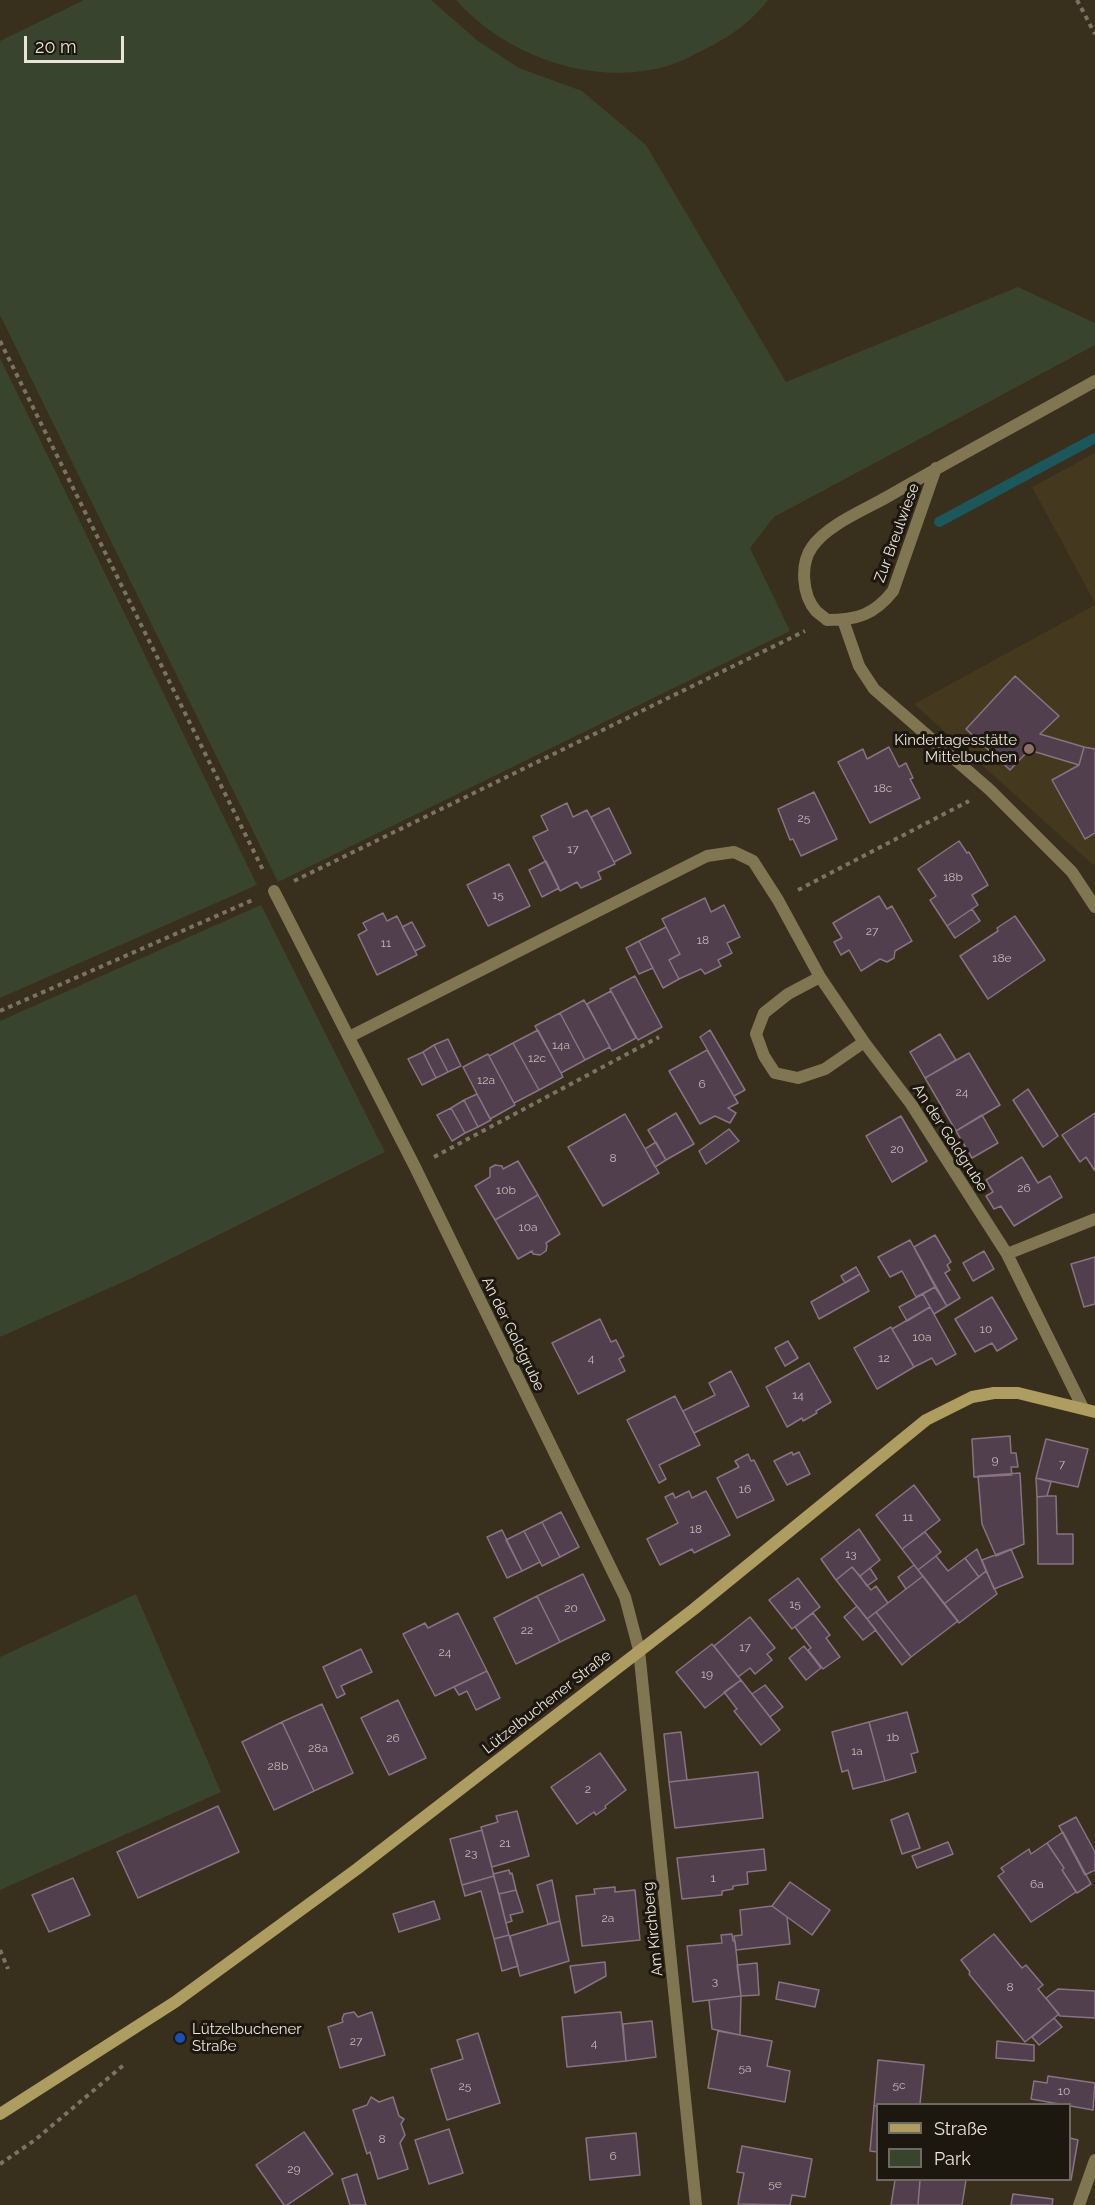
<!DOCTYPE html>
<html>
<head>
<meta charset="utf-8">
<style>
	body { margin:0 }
	#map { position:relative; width:1095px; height:2205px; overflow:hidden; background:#382f1c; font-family:Raleway,sans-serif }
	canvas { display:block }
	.legend { position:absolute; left:876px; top:2103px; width:195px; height:78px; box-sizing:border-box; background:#1c180f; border:2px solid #6e6a5f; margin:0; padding:8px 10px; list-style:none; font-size:18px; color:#eae4d8 }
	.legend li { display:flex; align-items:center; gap:12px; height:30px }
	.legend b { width:30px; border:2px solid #6e6a5f }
	.scale { position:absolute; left:24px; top:36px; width:100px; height:27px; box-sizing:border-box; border:3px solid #eae4d8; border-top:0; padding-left:8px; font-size:18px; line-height:21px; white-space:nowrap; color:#eae4d8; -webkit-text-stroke:4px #1c180f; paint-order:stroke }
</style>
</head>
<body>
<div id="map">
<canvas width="1095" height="2205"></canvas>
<ul class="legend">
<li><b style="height:8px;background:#ae9d61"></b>Straße</li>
<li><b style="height:16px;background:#39442e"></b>Park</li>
</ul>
<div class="scale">20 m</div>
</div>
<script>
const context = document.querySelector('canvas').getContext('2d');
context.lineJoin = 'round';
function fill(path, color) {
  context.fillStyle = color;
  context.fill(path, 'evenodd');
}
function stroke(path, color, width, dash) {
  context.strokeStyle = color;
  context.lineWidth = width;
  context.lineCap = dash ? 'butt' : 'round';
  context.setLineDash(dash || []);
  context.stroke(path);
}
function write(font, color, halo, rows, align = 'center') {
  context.font = font + ' Raleway,sans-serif';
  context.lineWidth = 6;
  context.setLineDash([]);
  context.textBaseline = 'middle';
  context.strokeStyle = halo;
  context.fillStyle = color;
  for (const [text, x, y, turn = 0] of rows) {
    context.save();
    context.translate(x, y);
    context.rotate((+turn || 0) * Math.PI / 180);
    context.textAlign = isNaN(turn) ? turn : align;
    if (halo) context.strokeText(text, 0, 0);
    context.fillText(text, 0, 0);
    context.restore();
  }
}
fill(new Path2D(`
	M1095 453V603L1032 487Z
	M1095 605V864L1093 865 914 704Z`), '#44381e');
fill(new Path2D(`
	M84 0H431L478 41 519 68 582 91 646 145 786 382 1018 287 1095 323V345L774 517 750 548 790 631 278 882 0 315V41Z
	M456 0H768C752 21 730 37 707 48 692 56 677 64 660 68 587 85 505 55 456 0Z
	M0 358 257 885 0 998Z
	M261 905 385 1152 132 1278 0 1337V1021Z
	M136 1594 221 1792 0 1890V1657Z`), '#39442e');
stroke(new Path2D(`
	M939 522 1095 438`), '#1c575b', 10);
const building = new Path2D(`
	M1015 676 1059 716 1040 734 1084 747 1079 765 1029 750 1010 770 966 729Z
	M889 747 899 767 906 763 913 778 910 779 920 798 870 823 838 762 863 749 867 759Z
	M1084 747 1095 749V833L1085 839 1052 780 1079 765Z
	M814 792 837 839 801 856 793 839 790 840 778 809Z
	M567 803 573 817 587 810 615 864 598 872 601 879 581 888 577 882 560 891 533 837 548 830 541 816Z
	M609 808 631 853 614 862 591 817Z
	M959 841 967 853 969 852 988 885 972 895 978 905 947 926 930 900 936 896 918 869Z
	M546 861 559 888 542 897 529 870Z
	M509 864 530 906 488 926 467 885Z
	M879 896 887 909 892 906 912 941 895 951 894 958 887 962 880 959 861 971 849 950 841 955 834 942 842 938 833 923Z
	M705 898 711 912 724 905 740 937 727 943 732 953 718 960 721 966 705 974 701 969 679 979 669 960 680 954 662 919Z
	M972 909 980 921 955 938 947 926Z
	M383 913 387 921 397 916 417 955 377 975 358 935 367 930 363 923Z
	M1015 916 1045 960 988 999 960 956 998 931 997 928Z
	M412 922 425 946 415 951 402 927Z
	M666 927 680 954 669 960 679 979 663 988 639 941Z
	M639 941 653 968 639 974 626 948Z
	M635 976 662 1027 638 1040 610 989Z
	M611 991 636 1038 612 1051 587 1004Z
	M584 1000 610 1047 585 1060 560 1013Z
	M560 1013 585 1060 561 1073 535 1026Z
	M538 1030 563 1077 539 1090 513 1043Z
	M710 1030 745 1090 734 1096 700 1037Z
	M940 1034 956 1060 925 1078 910 1052Z
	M448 1039 461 1066 448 1072 434 1045Z
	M513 1043 539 1090 514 1103 489 1056Z
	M434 1045 448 1072 436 1078 423 1052Z
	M707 1050 738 1103 728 1108 736 1113 730 1123 715 1116 700 1124 669 1071Z
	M423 1052 436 1078 422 1085 408 1059Z
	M969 1053 1000 1105 956 1131 925 1078Z
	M488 1054 515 1105 490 1119 463 1067Z
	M1028 1089 1058 1136 1043 1147 1013 1100Z
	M477 1094 491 1120 478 1127 464 1100Z
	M464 1100 478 1127 465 1133 451 1108Z
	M451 1108 465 1133 452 1141 437 1115Z
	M676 1113 694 1144 666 1160 648 1130Z
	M1095 1113V1171L1086 1157 1080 1162 1062 1135Z
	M625 1114 659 1173 603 1206 568 1147Z
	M982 1115 998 1143 972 1158 956 1131Z
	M901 1116 927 1161 892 1182 866 1136Z
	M729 1129 739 1141 706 1164 699 1151Z
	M656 1142 666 1160 655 1167 645 1149Z
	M1022 1157 1038 1183 1050 1176 1062 1197 1014 1226 1001 1206 994 1209 986 1196 993 1192 986 1180Z
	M518 1161 538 1195 495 1220 475 1186 490 1177V1168L495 1165 502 1166 503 1169Z
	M538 1195 560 1234 546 1243 547 1246 546 1251 540 1255 533 1254 532 1251 518 1259 495 1220Z
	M935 1235 951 1262 947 1265 950 1270 945 1273 960 1298 947 1306 914 1247Z
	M910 1240 935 1287 916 1297 902 1271 890 1277 878 1257Z
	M984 1251 994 1269 973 1281 963 1263Z
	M1095 1257V1304L1084 1307 1071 1264Z
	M856 1267 860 1274 845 1283 841 1276Z
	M860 1274 869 1291 819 1319 811 1302Z
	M935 1287 947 1306 934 1314 923 1294Z
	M923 1294 930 1307 907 1321 899 1307Z
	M992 1297 1017 1339 997 1351 992 1343 975 1352 955 1319Z
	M930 1307 956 1354 936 1365 932 1358 914 1367 892 1329Z
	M600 1319 611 1342 616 1340 624 1356 619 1359 625 1371 578 1394 552 1343Z
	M891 1327 914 1367 877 1389 854 1348Z
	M788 1341 798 1358 785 1366 775 1348Z
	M809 1363 831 1402 816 1411 817 1413 803 1421 802 1418 787 1427 766 1387Z
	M731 1371 749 1406 694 1433 683 1411 715 1395 709 1383Z
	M675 1396 700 1445 659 1465 666 1479 659 1483 627 1420Z
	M1010 1436 1011 1453H1016L1018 1467H1011L1012 1475 974 1477 972 1439Z
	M1046 1439 1088 1449 1078 1487 1036 1478Z
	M792 1452 793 1455 799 1452 810 1474 787 1485 774 1461Z
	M748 1454 751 1461 754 1460 774 1500 737 1518 717 1478 739 1467 735 1461Z
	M1020 1473 1024 1544 996 1556 982 1524 978 1476Z
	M1036 1478 1051 1482 1047 1496 1037 1497Z
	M914 1485 940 1520 902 1549 876 1515Z
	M689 1491 692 1498 706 1491 730 1535 694 1553 692 1549 660 1565 647 1539 678 1523 665 1497 673 1493 675 1498Z
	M1047 1496H1056L1057 1534H1073V1564H1038L1037 1497Z
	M561 1512 579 1547 560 1557 542 1522Z
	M542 1522 560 1557 542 1566 524 1531Z
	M859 1529 880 1560 860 1576 852 1567 836 1580 821 1559Z
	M502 1530 522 1571 507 1578 487 1537Z
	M524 1531 540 1562 522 1571 506 1540Z
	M925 1532 941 1552 918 1570 902 1549Z
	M977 1549 986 1571 979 1577 965 1558Z
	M1011 1549 1023 1577 994 1589 982 1560Z
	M936 1556 948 1571 965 1558 979 1577 944 1604 918 1570Z
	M914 1565 923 1576 906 1589 898 1577Z
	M852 1567 871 1590 876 1586 888 1603 867 1619 836 1580Z
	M870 1568 877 1579 867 1586 860 1576Z
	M986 1571 997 1594 959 1623 944 1604Z
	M583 1574 605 1620 560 1642 537 1596Z
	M923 1576 958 1621 911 1657 876 1612Z
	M798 1578 820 1607 792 1629 769 1600Z
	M537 1596 560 1642 516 1664 494 1618Z
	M857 1606 876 1630 863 1640 844 1617Z
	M876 1612 911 1657 902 1665 867 1619Z
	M458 1613 487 1671 435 1696 403 1634 425 1623 428 1628Z
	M813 1613 830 1635 826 1638 840 1657 823 1669 808 1650 811 1648 795 1627Z
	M750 1617 775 1648 767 1654 772 1660 755 1674 750 1668 738 1677 714 1646Z
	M712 1644 741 1680 705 1708 676 1672Z
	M804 1646 821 1668 806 1680 789 1658Z
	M361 1649 372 1672 341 1686 345 1694 337 1698 323 1667Z
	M487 1671 500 1698 476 1710 467 1691 459 1695 454 1687Z
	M741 1680 780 1730 761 1745 734 1711 737 1709 724 1692Z
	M765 1685 783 1707 770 1717 752 1694Z
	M398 1700 426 1758 389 1775 361 1718Z
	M322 1704 353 1773 314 1791 282 1722Z
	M907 1712 918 1752 911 1754 916 1772 885 1781 869 1722Z
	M282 1722 314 1791 274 1810 242 1742Z
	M869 1722 885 1781 853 1789 848 1770 842 1772 832 1732Z
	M681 1732 687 1780 669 1782 664 1734Z
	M600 1753 626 1790 605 1806 606 1808 596 1815 594 1812 577 1824 551 1787Z
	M758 1772 763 1818 675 1828 669 1782Z
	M218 1806 239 1852 138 1898 117 1852Z
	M517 1811 529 1856 492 1867 481 1827 498 1822 496 1816Z
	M908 1813 920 1848 902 1854 891 1820Z
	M1076 1817 1095 1852V1870L1085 1875 1059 1826Z
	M482 1830 494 1876 462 1885 450 1839Z
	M1063 1832 1091 1884 1077 1893 1062 1870 1064 1868 1047 1843Z
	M948 1842 953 1854 917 1868 912 1856Z
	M1047 1843 1064 1868 1062 1870 1076 1892 1031 1922 998 1876 1004 1872 1001 1868 1029 1849 1031 1854Z
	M764 1849 766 1870 747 1872 748 1884 733 1886V1889L722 1891V1895L682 1899 677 1858Z
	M509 1870 510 1874 512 1873 516 1890 499 1894 493 1874Z
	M494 1876 509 1935 494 1939 481 1891 465 1896 462 1885Z
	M73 1878 90 1915 49 1932 32 1895Z
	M552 1880 560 1921 548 1924 537 1885Z
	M790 1882 830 1910 812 1935 772 1906Z
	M615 1887V1892L635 1890 640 1940 582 1946 576 1896 595 1894 594 1889Z
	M516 1890 523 1912 510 1915 512 1921 506 1923 499 1894Z
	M434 1901 440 1919 399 1932 393 1914Z
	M772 1906 787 1917 790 1944 736 1950 734 1936 742 1935 740 1910Z
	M560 1921 569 1961 520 1976 510 1936Z
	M732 1934 733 1941H735L741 1996 693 2002 687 1946 722 1943 721 1935Z
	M994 1934 1022 1968 1026 1965 1043 1985 1038 1989 1059 2014 1025 2042 969 1974 970 1972 961 1960Z
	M509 1935 518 1966 502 1971 494 1939Z
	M605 1962 606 1976 575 1993 570 1966Z
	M757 1963 759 1995 741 1996 737 1965Z
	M779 1982 819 1990 815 2007 776 1999Z
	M1058 1989 1095 1991V2018L1060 2016 1046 1998Z
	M741 1996 740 2035 712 2029 709 2000Z
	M354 2012 358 2017 372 2012 385 2055 340 2068 328 2027 343 2022 342 2019 344 2014Z
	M621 2012 626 2061 567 2067 562 2017Z
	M1054 2018 1062 2027 1039 2045 1032 2037Z
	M652 2021 656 2057 626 2061 623 2024Z
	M718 2031 772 2041 767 2066 790 2071 785 2102 708 2088Z
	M478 2033 500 2103 447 2120 431 2069 463 2059 457 2040Z
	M997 2041 1034 2045V2061L996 2058Z
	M878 2060 924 2065 920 2104 874 2106Z
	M1048 2076 1095 2083 1093 2110 1031 2099 1034 2081 1047 2083Z
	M371 2097 379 2102 393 2097 399 2116 404 2119 401 2124 405 2135 400 2143 408 2169 378 2179 370 2152 367 2154 353 2110 367 2105Z
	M874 2106H878V2152L870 2151Z
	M449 2129 463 2173 429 2184 415 2140Z
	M304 2132 333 2174 287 2205H284L256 2165Z
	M636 2133 640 2175 590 2180 586 2138Z
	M1070 2138 1078 2140 1071 2180H1068H1070Z
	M742 2146 812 2159 805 2197 792 2195 790 2205 738 2204 744 2173 737 2172Z
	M357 2174 366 2205H350L342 2179Z
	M895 2180H920L918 2205H891Z
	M920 2180H966L962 2205H918Z
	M1013 2194 1053 2199 1052 2205H1011Z`);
fill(building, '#513f4d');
stroke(building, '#887383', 1.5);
stroke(new Path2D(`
	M1077 0 1095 34
	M0 341 264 872
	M294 881 805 631
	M798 890 969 801
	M0 1011 255 899
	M434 1157 659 1037
	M0 1950 8 1969
	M0 2164 35 2140 126 2063`), '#7b7463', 4, [4.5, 4.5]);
stroke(new Path2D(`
	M936 468 893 591C874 615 857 620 827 620 824 617 819 614 816 611 802 595 800 564 812 547 827 525 864 510 887 497 956 457 1026 420 1095 381
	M843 620 859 666 874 689 990 790 1072 872 1095 907
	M274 891 415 1167 625 1597 639 1650 696 2205
	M349 1037 707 856 734 852 753 861 778 900 820 977 788 994 764 1013 756 1034 764 1056 775 1073 798 1078 825 1069 864 1042 820 977
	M864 1042 911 1104 1007 1254 1083 1408
	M1007 1254 1095 1219
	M1079 2205 1095 2160`), '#807651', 12);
stroke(new Path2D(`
	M0 2114 175 2002 357 1869 694 1609 926 1420 972 1397 994 1393H1018L1095 1412`), '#ae9d61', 12);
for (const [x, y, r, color] of [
	[1029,749,6,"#8d6e63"],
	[180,2038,6,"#1a4fb4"]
]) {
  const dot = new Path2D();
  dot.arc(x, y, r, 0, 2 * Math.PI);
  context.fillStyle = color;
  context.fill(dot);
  stroke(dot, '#1c180f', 2);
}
write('12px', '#c4bbb5', null, [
	["18c",883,788],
	["25",804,818],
	["17",573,849],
	["18b",953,877],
	["15",498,895],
	["27",872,931],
	["18",703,940],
	["11",386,943],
	["18e",1002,958],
	["14a",561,1045],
	["12c",537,1058],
	["12a",486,1080],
	["6",702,1084],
	["24",962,1092],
	["20",897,1149],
	["8",613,1158],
	["26",1024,1188],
	["10b",506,1190],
	["10a",528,1227],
	["10",986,1329],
	["10a",922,1337],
	["4",591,1358],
	["12",884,1358],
	["14",798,1395],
	["9",995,1460],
	["7",1062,1464],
	["16",745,1489],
	["11",908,1517],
	["18",696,1529],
	["13",851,1554],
	["15",795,1604],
	["20",571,1608],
	["22",527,1630],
	["17",745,1647],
	["24",445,1652],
	["19",707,1674],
	["1b",893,1737],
	["26",393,1738],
	["28a",318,1748],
	["1a",857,1751],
	["28b",278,1766],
	["2",588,1789],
	["21",505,1843],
	["23",471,1853],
	["1",713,1878],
	["6a",1037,1884],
	["2a",608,1918],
	["3",715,1981],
	["8",1010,1987],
	["27",356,2041],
	["4",594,2043],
	["5a",745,2068],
	["5c",899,2085],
	["25",465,2086],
	["10",1064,2091],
	["8",382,2139],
	["6",613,2156],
	["29",294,2169],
	["5e",775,2184]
]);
write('15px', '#eae4d8', '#1c180f', [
	["Zur Breulwiese",897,533,-70],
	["An der Goldgrube",950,1138,57],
	["An der Goldgrube",513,1334,64],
	["Lützelbuchener Straße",547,1702,-38],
	["Am Kirchberg",653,1929,-96]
]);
write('15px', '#eae4d8', '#1c180f', [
	["Kindertagesstätte",1017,740],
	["Mittelbuchen",1017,757],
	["Lützelbuchener",192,2029,"left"],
	["Straße",192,2046,"left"]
], 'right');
</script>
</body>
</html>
